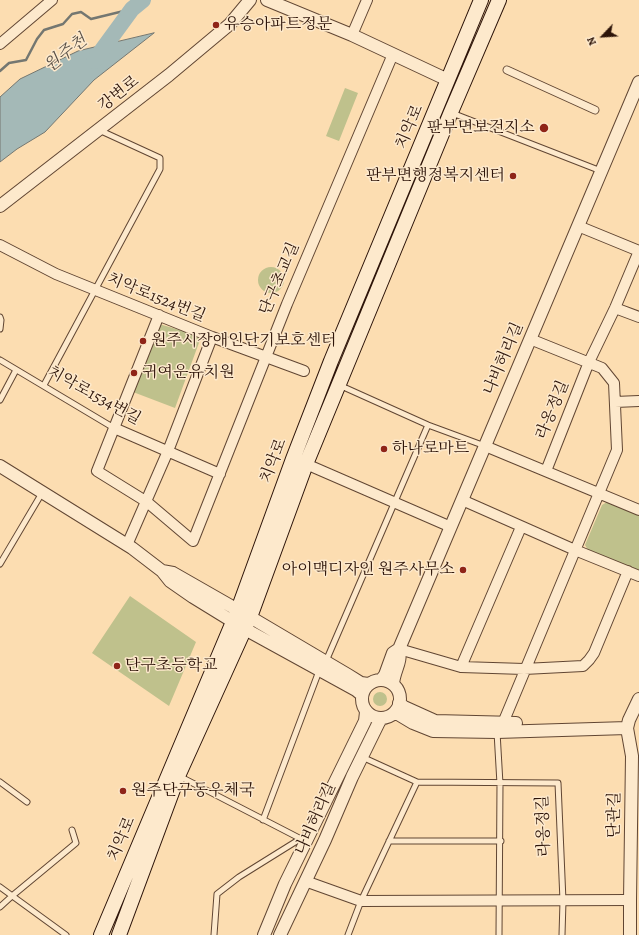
<!DOCTYPE html>
<html>
<head>
<meta charset="utf-8">
<style>
	body { margin:0 }
	#map { position:relative; width:639px; height:935px; overflow:hidden; background:#fcddb1; font-family:Alegreya,serif }
	canvas { display:block }
	.north { position:absolute; left:583px; top:16px; width:40px; height:40px; -webkit-text-stroke:3px #fde9cc; paint-order:stroke; rotate:245deg; font-size:11px; font-weight:700; line-height:16px; text-align:center; color:#2d1409 }
	.north::after { content:''; display:block; margin:auto; width:14px; height:18px; background:#2d1409; clip-path:polygon(50% 0,100% 100%,50% 72%,0 100%) }
</style>
</head>
<body>
<div id="map">
<canvas width="639" height="935"></canvas>
<div class="north">N</div>
</div>
<script>
const context = document.querySelector('canvas').getContext('2d');
context.lineJoin = 'round';
function fill(path, color) {
  context.fillStyle = color;
  context.fill(path, 'evenodd');
}
function stroke(path, color, width, dash) {
  context.strokeStyle = color;
  context.lineWidth = width;
  context.lineCap = dash ? 'butt' : 'round';
  context.setLineDash(dash || []);
  context.stroke(path);
}
function write(font, color, halo, rows, align = 'center') {
  context.font = font + ' Alegreya,"Noto Serif KR",serif';
  context.lineWidth = 3;
  context.setLineDash([]);
  context.textBaseline = 'middle';
  context.strokeStyle = halo;
  context.fillStyle = color;
  for (const [text, x, y, turn = 0] of rows) {
    context.save();
    context.translate(x, y);
    context.rotate((+turn || 0) * Math.PI / 180);
    context.textAlign = isNaN(turn) ? turn : align;
    if (halo) context.strokeText(text, 0, 0);
    context.fillText(text, 0, 0);
    context.restore();
  }
}
fill(new Path2D(`
	M345 88 358 93 339 141 326 136Z
	M258 280a13 13 0 1 1 26 0a13 13 0 1 1-26 0Z
	M159 324 197 335 200 340 175 408 133 392Z
	M607 502 639 515V572L588 550 585 545 602 505Z
	M130 596 196 642 169 706 92 653Z
	M373 699a7 7 0 1 1 14 0a7 7 0 1 1-14 0Z`), '#bfc18c');
const water = new Path2D(`
	M154 33 94 80 45 132 17 149 0 162V97L20 79 78 51Z`);
fill(water, '#a4b9b7');
stroke(water, '#747771', 1);
stroke(new Path2D(`
	M0 71 9 63 26 60 37 39 44 30 63 24 72 14 81 12 91 19 132 9`), '#747771', 2.5);
stroke(new Path2D(`
	M94 61 132 9 143 0`), '#a4b9b7', 16);
const service = new Path2D(`
	M452 113 601 171
	M0 317 1 320 0 329
	M0 360 114 428
	M44 385 160 169V158L99 130
	M339 385 428 425 485 446
	M0 400 16 370
	M0 564 42 493
	M326 661 428 425
	M497 732 500 784 499 935
	M362 757 417 782 558 783 563 901 562 935
	M179 776 305 841
	M0 782 27 802
	M263 820 319 671
	M389 841H501
	M0 887 66 935
	M0 907 12 896 76 843 72 830
	M214 935 217 894 239 877 300 839
	M348 935 361 901 417 782`);
const pedestrian = new Path2D(`
	M507 70 595 110`);
const minor = new Path2D(`
	M352 35 367 0
	M0 44 52 0
	M578 226 639 251
	M0 245 56 274 212 337 304 371
	M615 308 639 317
	M159 315 97 471 147 502 193 541 287 304 393 54
	M615 402 639 401
	M114 428 220 474
	M485 446 639 510
	M306 464 451 527
	M546 471 589 362 615 308 639 251
	M462 500 575 550 639 576
	M127 545 168 451 212 337
	M399 649 461 667 524 669 583 666 589 660 594 653 628 571
	M461 667 521 527
	M503 723 617 450 614 383 602 368 530 339
	M305 881 361 901 630 900`);
const tertiary = new Path2D(`
	M267 0 352 35 448 80
	M0 206 169 75 230 24 250 0
	M0 466 132 548 162 571 170 581 193 597 245 629 356 690 362 695
	M162 571 173 573 250 617 348 675 361 683 368 684
	M399 649 639 82
	M381 680 385 675 393 653 399 649
	M362 699a19 19 0 1 1 38 0a19 19 0 1 1-38 0Z
	M393 684C394 670 402 663 399 649
	M399 703 404 707 435 721 516 723
	M393 714H398L413 723 433 731 497 732 627 728
	M264 935 285 884 365 721 366 712
	M280 935 325 840 352 777 379 722 382 718
	M630 935V900L632 756 627 728 629 720 639 699`);
const secondary = new Path2D(`
	M101 935 238 610 293 459 331 361 481 0
	M119 935 178 776 250 617 306 464 451 112 499 0`);
stroke(service, '#614633', 7);
stroke(pedestrian, '#614633', 9);
stroke(minor, '#614633', 12);
stroke(tertiary, '#614633', 14);
stroke(secondary, '#2d1409', 16);
stroke(service, '#fde9cc', 5);
stroke(pedestrian, '#fde9cc', 7);
stroke(minor, '#fde9cc', 10);
stroke(tertiary, '#fde9cc', 12);
stroke(secondary, '#fde9cc', 14);
for (const [x, y, r, color] of [
	[216,25,4,"#8f2418"],
	[544,128,5,"#8f2418"],
	[513,176,4,"#8f2418"],
	[143,341,4,"#8f2418"],
	[134,373,4,"#8f2418"],
	[384,449,4,"#8f2418"],
	[463,570,4,"#8f2418"],
	[117,666,4,"#8f2418"],
	[123,791,4,"#8f2418"]
]) {
  const dot = new Path2D();
  dot.arc(x, y, r, 0, 2 * Math.PI);
  context.fillStyle = color;
  context.fill(dot);
  stroke(dot, '#fde9cc', 1.5);
}
write('16px', '#2d1409', '#fde9cc', [
	["유승아파트정문",224,25],
	["판부면보건지소",535,128,"right"],
	["판부면행정복지센터",505,176,"right"],
	["원주시장애인단기보호센터",151,341],
	["귀여운유치원",142,373],
	["하나로마트",392,449],
	["아이맥디자인 원주사무소",455,570,"right"],
	["단구초등학교",125,666],
	["원주단구동우체국",131,791]
], 'left');
write('16px', '#2d1409', '#fde9cc', [
	["강변로",119,94,-38],
	["치악로",410,127,-67],
	["단구초교길",280,279,-67],
	["치악로1524번길",156,298,22],
	["나비허리길",504,359,-67],
	["치악로1534번길",94,396,29],
	["라옹정길",553,410,-68],
	["치악로",274,461,-69],
	["단관길",615,815,-89],
	["나비허리길",316,819,-66],
	["라옹정길",544,826,-92],
	["치악로",122,839,-67]
]);
write('italic 17px', '#574e46', '#fde9cc', [
	["원주천",66,54,-38]
]);
</script>
</body>
</html>
